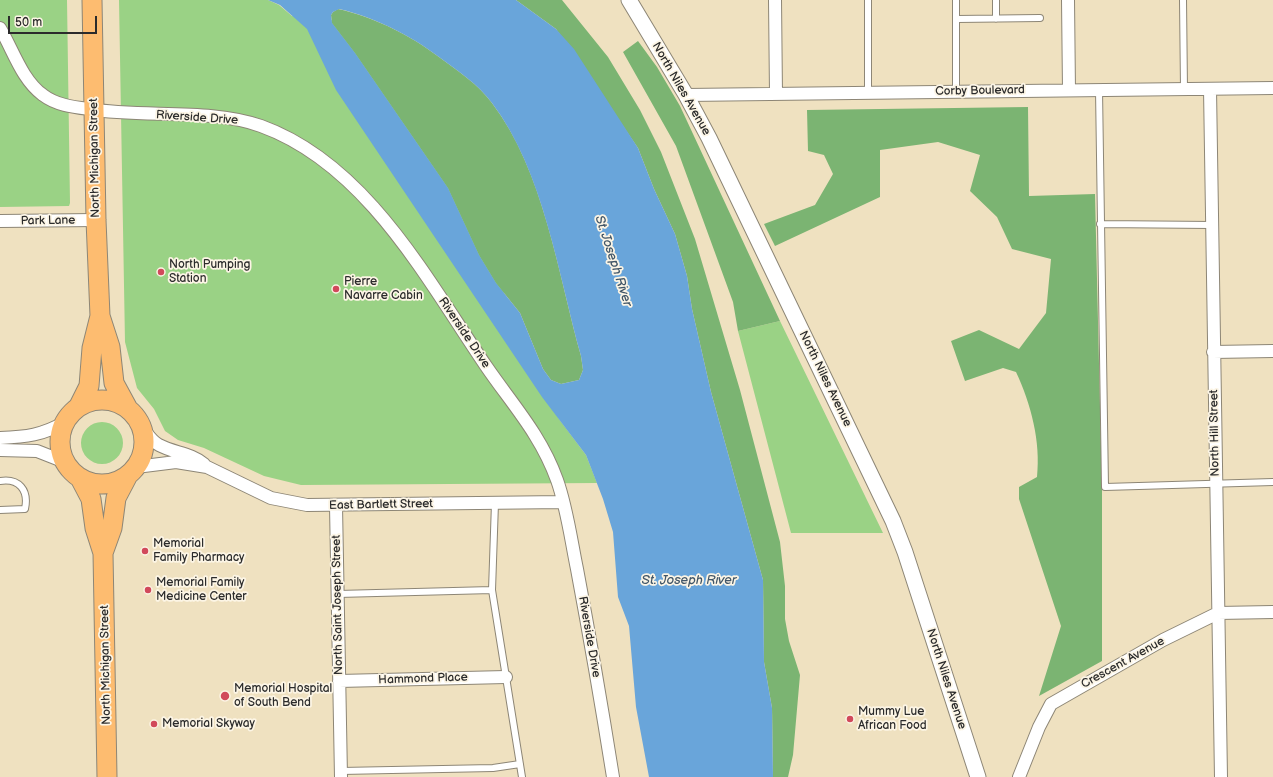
<!DOCTYPE html>
<html>
<head>
<meta charset="utf-8">
<style>
	body { margin:0 }
	#map { position:relative; width:1273px; height:777px; overflow:hidden; background:#efe1c0; font-family:"Balsamiq Sans",sans-serif }
	canvas { display:block }
	.scale { position:absolute; left:8px; top:16px; width:89px; height:18px; box-sizing:border-box; border:2px solid #2b2b2b; border-top:0; padding-left:5px; font-size:12px; line-height:14px; white-space:nowrap; color:#2b2b2b; -webkit-text-stroke:3px #fcf5e5; paint-order:stroke }
</style>
</head>
<body>
<div id="map">
<canvas width="1273" height="777"></canvas>
<div class="scale">50 m</div>
</div>
<script>
const context = document.querySelector('canvas').getContext('2d');
context.lineJoin = 'round';
function fill(path, color) {
  context.fillStyle = color;
  context.fill(path, 'evenodd');
}
function stroke(path, color, width, dash) {
  context.strokeStyle = color;
  context.lineWidth = width;
  context.lineCap = dash ? 'butt' : 'round';
  context.setLineDash(dash || []);
  context.stroke(path);
}
function write(font, color, halo, rows, align = 'center') {
  context.font = font + ' "Balsamiq Sans",sans-serif';
  context.lineWidth = 3.5;
  context.setLineDash([]);
  context.textBaseline = 'middle';
  context.strokeStyle = halo;
  context.fillStyle = color;
  for (const [text, x, y, turn = 0] of rows) {
    context.save();
    context.translate(x, y);
    context.rotate((+turn || 0) * Math.PI / 180);
    context.textAlign = isNaN(turn) ? turn : align;
    if (halo) context.strokeText(text, 0, 0);
    context.fillText(text, 0, 0);
    context.restore();
  }
}
fill(new Path2D(`
	M0 0H67L70 203 69 206 0 207Z
	M119 0H268L279 5 292 16 388 26 559 419 586 455 597 483 301 485 264 476 204 448 178 440 165 431 154 409 137 388 125 342Z
	M780 321 883 533H791L738 331Z
	M81 443a21 21 0 1 1 42 0a21 21 0 1 1-42 0Z`), '#9ad285');
fill(new Path2D(`
	M516 0H562L608 57 640 110 661 152 695 239 740 390 780 542 785 586V619L789 641 800 675 793 755 788 777H773L772 708 764 662 763 580 711 392 692 309 687 276 675 234 654 189 638 148 556 29Z
	M338 9C374 17 410 35 439 57 458 71 478 84 492 103 544 171 558 274 581 356L583 370 579 380 561 384 551 380 543 369 520 313 496 283 479 255 448 188 355 53 332 23 331 15 333 12Z
	M638 41 657 67 680 106 780 321 738 331 733 302 676 146 623 52Z
	M1028 107 1029 196 1095 194 1102 491V661L1039 696 1061 626 1019 499V487L1037 477C1041 442 1031 404 1016 372L1003 368 965 381 951 341 979 330 1019 349 1046 313 1051 259 1012 249 997 217 970 191 980 155 938 142 880 150V197L775 246 764 224 815 205 833 174 824 155 808 151 807 110Z`), '#7bb472');
fill(new Path2D(`
	M268 0H516L556 29 574 49 638 148 654 189 675 234 687 276 692 309 711 392 763 580 764 662 772 708 773 777H649L636 707 629 626 618 597 613 532 603 499 586 455 542 397 336 90 307 29 280 5ZM339 9C374 17 410 35 439 57 458 71 478 84 492 103 544 172 558 274 581 356L583 370 579 380 561 384 551 380 543 369 520 313 496 283 479 255 448 188 355 53 332 23 331 15 333 12Z`), '#69a5da');
const service = new Path2D(`
	M868 0V93
	M996 0V19
	M1183 0 1184 89
	M957 19 1040 18
	M1099 90 1105 487 1273 482
	M956 92V0
	M1100 224 1212 225
	M0 481C19 478 29 490 25 509L0 510
	M495 503 492 590 522 777
	M338 594 492 590
	M341 771 493 768 520 764`);
const minor = new Path2D(`
	M775 0 776 94
	M1068 0 1069 90
	M0 28C13 50 22 80 43 95 56 105 73 107 89 109 143 118 211 108 261 126 366 164 426 278 486 366 512 404 541 435 557 480 567 508 571 540 577 569 590 638 602 708 613 777
	M1210 89 1221 777
	M686 95 1273 88
	M0 221 96 220
	M1213 352 1273 351
	M142 427C147 433 151 441 159 445 174 453 191 453 204 464
	M0 438C26 437 43 435 65 422
	M0 450 37 451 65 462
	M136 467 176 462 207 467 271 498 307 505 563 502
	M336 506 341 777
	M339 681 506 677
	M1019 777 1039 727 1051 704 1163 640 1218 613 1273 612`);
const tertiary = new Path2D(`
	M629 0 686 95 709 138 893 521 905 552 978 777`);
const primary = new Path2D(`
	M92 0 96 220 100 316 110 347 114 383 127 407
	M60 442a42 42 0 1 1 84 0a42 42 0 1 1-84 0Z
	M79 406 89 386 92 348 100 316
	M80 478 91 499 95 528 103 553 107 777
	M103 553 112 528 116 498 127 477`);
stroke(service, '#8d8676', 8);
stroke(minor, '#8d8676', 14);
stroke(tertiary, '#8d8676', 17);
stroke(primary, '#8d8676', 21);
stroke(service, '#fff', 6);
stroke(minor, '#fff', 12);
stroke(tertiary, '#fff', 15);
stroke(primary, '#fdbc70', 19);
for (const [x, y, r, color] of [
	[161,272,4,"#d1495b"],
	[336,289,4,"#d1495b"],
	[145,551,4,"#d1495b"],
	[148,590,4,"#d1495b"],
	[225,696,5,"#d1495b"],
	[850,719,4,"#d1495b"],
	[154,724,4,"#d1495b"]
]) {
  const dot = new Path2D();
  dot.arc(x, y, r, 0, 2 * Math.PI);
  context.fillStyle = color;
  context.fill(dot);
  stroke(dot, '#fcf5e5', 1.5);
}
write('12px', '#2b2b2b', '#fcf5e5', [
	["North Niles Avenue",681,89,60],
	["Corby Boulevard",980,91,-1],
	["Riverside Drive",197,118,4],
	["North Michigan Street",95,158,-91],
	["Park Lane",48,221,-1],
	["Riverside Drive",464,333,56],
	["North Niles Avenue",825,379,64],
	["North Hill Street",1215,433,-91],
	["East Bartlett Street",381,505,-1],
	["North Saint Joseph Street",338,605,-91],
	["Riverside Drive",589,637,80],
	["Crescent Avenue",1123,663,-29],
	["North Michigan Street",106,665,-91],
	["Hammond Place",423,679,-2],
	["North Niles Avenue",946,679,72]
]);
write('12px', '#2b2b2b', '#fcf5e5', [
	["North Pumping",169,265],
	["Station",169,279],
	["Pierre",344,282],
	["Navarre Cabin",344,296],
	["Memorial",153,544],
	["Family Pharmacy",153,558],
	["Memorial Family",156,583],
	["Medicine Center",156,597],
	["Memorial Hospital",234,689],
	["of South Bend",234,703],
	["Mummy Lue",858,712],
	["African Food",858,726],
	["Memorial Skyway",162,724]
], 'left');
write('italic 13px', '#415668', '#fcf5e5', [
	["St. Joseph River",613,261,72],
	["St. Joseph River",689,581]
]);
</script>
</body>
</html>
